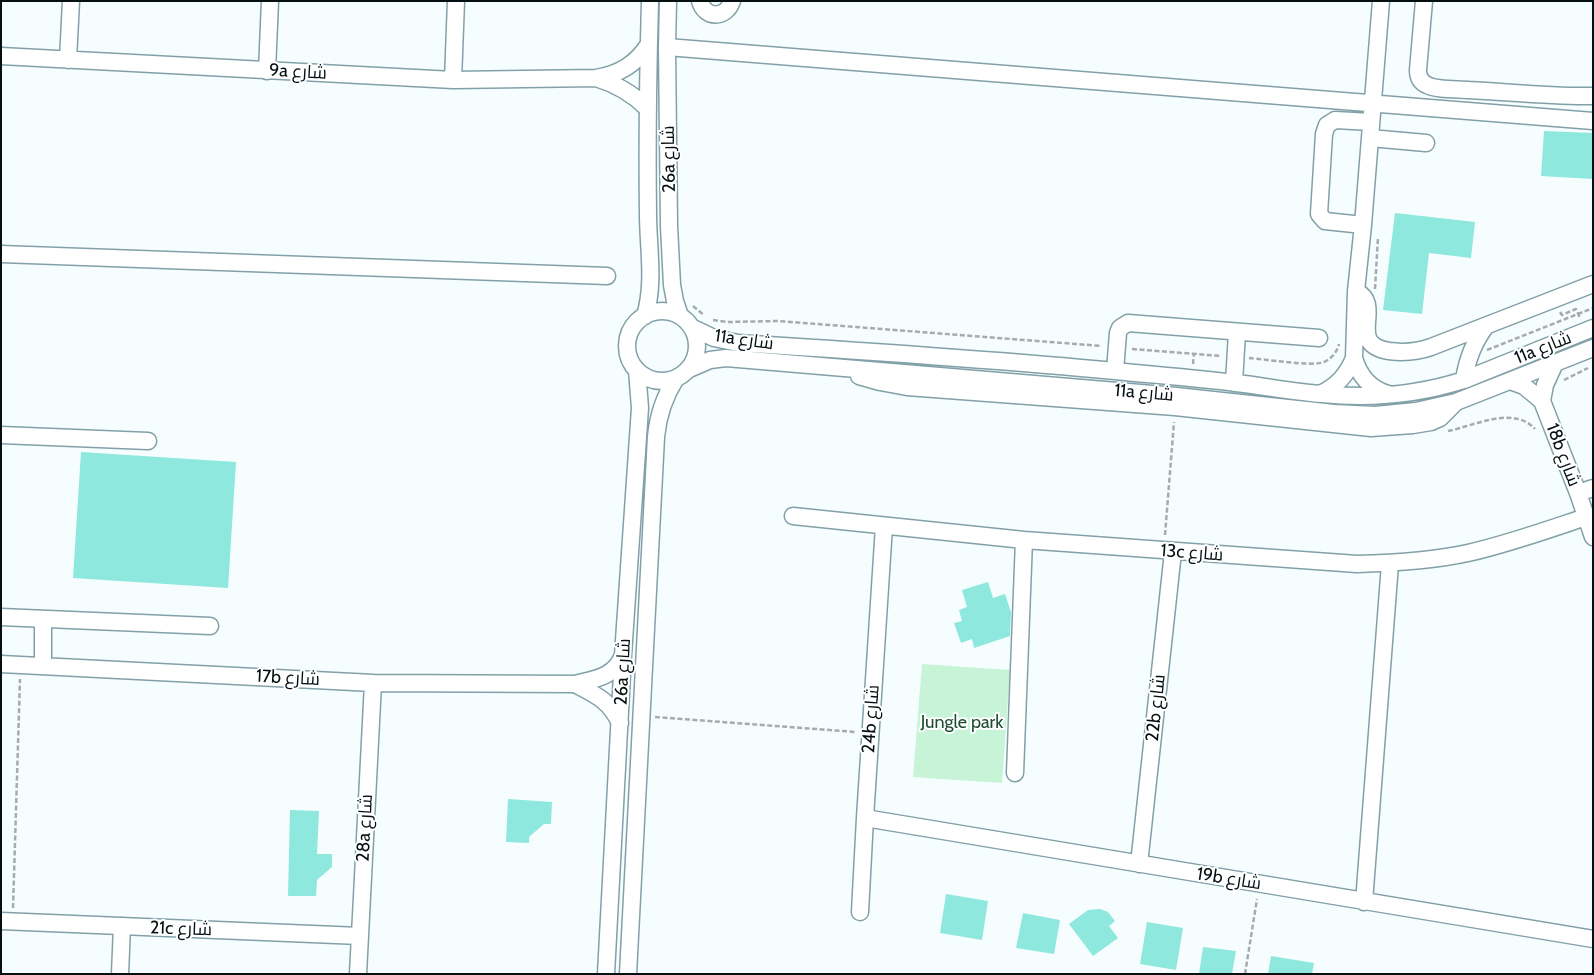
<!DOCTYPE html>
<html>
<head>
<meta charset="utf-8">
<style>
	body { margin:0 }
	#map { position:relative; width:1594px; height:975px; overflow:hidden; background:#f6fdfe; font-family:Cabin,sans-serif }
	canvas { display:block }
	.frame { position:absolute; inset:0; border:2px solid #051013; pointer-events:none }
</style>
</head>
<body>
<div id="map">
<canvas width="1594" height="975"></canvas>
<div class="frame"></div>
</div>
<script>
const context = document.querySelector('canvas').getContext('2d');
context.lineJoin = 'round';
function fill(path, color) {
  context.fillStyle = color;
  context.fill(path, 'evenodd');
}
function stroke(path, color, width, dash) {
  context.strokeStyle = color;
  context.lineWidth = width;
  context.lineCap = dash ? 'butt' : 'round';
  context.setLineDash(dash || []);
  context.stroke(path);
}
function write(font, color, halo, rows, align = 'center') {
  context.font = font + ' Cabin,Cairo,sans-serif';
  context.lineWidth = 4;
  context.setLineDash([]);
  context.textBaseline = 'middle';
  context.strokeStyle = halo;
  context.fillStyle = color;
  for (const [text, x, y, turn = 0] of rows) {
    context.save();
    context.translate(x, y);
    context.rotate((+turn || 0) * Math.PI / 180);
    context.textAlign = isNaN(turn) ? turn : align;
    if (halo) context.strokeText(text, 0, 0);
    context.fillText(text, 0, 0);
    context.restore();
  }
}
fill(new Path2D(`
	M922 664 1010 670 1002 783 913 777Z`), '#c7f4d7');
fill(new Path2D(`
	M1544 131 1593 133V179L1541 176Z
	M1395 213 1475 222 1471 258 1429 253 1422 314 1383 310Z
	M81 452 236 462 228 588 73 578Z
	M988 582 993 598 1005 594 1011 612 1010 636 974 648 972 639 961 643 954 623 962 621 959 610 967 607 962 590Z
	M508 799 552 802 551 824H544L529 837V843L506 842Z
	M290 810 319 811 317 854H332V867L317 880 316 896H288Z
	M946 894 988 901 982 940 940 933Z
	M1100 909 1108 912 1115 921 1109 926 1118 938 1093 956 1069 924 1088 910Z
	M1023 913 1060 920 1054 954 1016 948Z
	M1147 922 1183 928 1176 970 1140 964Z
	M1203 947 1236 951 1232 974H1199Z
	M1271 956 1314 963 1312 974H1268Z`), '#8ee8dd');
const minor = new Path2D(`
	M668 1 667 47 669 226 672 285 675 301 680 316
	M700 1C705 19 726 19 732 1
	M1381 1 1363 225 1356 291 1354 358C1359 375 1370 389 1388 394
	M1424 1 1418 70C1418 76 1420 82 1427 85 1436 90 1458 89 1469 90 1510 92 1552 97 1593 96
	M667 47 1593 121
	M1 56 453 80 596 78C620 74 636 64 649 44
	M68 60 71 1
	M267 71 270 1
	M596 78C616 84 632 93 647 108
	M453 80 456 1
	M1370 138 1426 143
	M1363 225 1325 221 1319 214 1324 134 1327 125 1335 120 1371 122
	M1 254 607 276
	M1356 291C1385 306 1345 344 1389 351 1404 353 1417 352 1431 347L1593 284
	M627 346a35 35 0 1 1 70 0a35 35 0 1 1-70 0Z
	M645 316C655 282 648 248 648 214 647 143 648 72 650 1
	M693 328 714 338 738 343C864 351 989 359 1115 371 1155 375 1196 378 1236 383 1264 386 1293 392 1322 394 1370 399 1417 395 1464 380L1593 328
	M687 370 710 360 726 358 1176 396 1334 413 1375 415 1416 411 1456 402 1593 348
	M1115 371 1118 333 1120 328 1128 323 1319 338
	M859 376 880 382 907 387 1175 407 1371 428 1413 425 1431 422 1440 418 1454 404
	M1464 380C1467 359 1473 343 1486 326
	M1510 381 1524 386 1542 401 1578 493 1593 537
	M1234 383 1237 332
	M1320 394C1337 386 1347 375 1354 358
	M1542 401 1545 385 1555 363
	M1 435 148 441
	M1578 493 1593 488
	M793 516 1024 540 1357 564C1394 563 1431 561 1468 553 1508 544 1547 530 1586 517
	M1 617 210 626
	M1 664 373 683 575 684C595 679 615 677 623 655
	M43 666V619
	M575 684C596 695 609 700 620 723
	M1015 773 1024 540
	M865 818 1593 939
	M1139 864 1173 552
	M1364 902 1390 564
	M860 912 865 818 884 526
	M1 921 360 936
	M120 974 122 926
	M358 974 373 683
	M606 974 623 655 640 408 637 370
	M628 974 656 437C658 415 664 397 676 378`);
stroke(minor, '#82a0a8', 19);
stroke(new Path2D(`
	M1375 289 1378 237
	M693 306 704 315
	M1560 312 1562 315 1576 309 1580 318
	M713 320 727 322 778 321 1102 346
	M1132 349 1221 356
	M1487 350 1593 308
	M1249 358C1264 359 1313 367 1324 362 1332 358 1337 352 1339 344
	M1193 364 1194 353
	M1564 380 1588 368
	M1448 431C1474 426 1513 405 1535 429
	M1165 535 1174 422
	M655 717 856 732
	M13 908 20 679
	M1245 974 1257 899`), '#a4acae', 2.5, [5, 2.5]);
stroke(minor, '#fff', 16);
write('18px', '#051013', '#fff', [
	["9a شارع",298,72,3],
	["26a شارع",669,159,-91],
	["11a شارع",744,340,8],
	["11a شارع",1543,348,-22],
	["11a شارع",1144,393,5],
	["18b شارع",1563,455,69],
	["13c شارع",1192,553,4],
	["26a شارع",623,672,-87],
	["17b شارع",288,678,3],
	["22b شارع",1156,708,-84],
	["24b شارع",871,719,-86],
	["28a شارع",365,828,-87],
	["19b شارع",1229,879,9],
	["21c شارع",181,929,2]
]);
write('18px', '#1c4d32', '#fff', [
	["Jungle park",962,723]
]);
</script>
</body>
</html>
